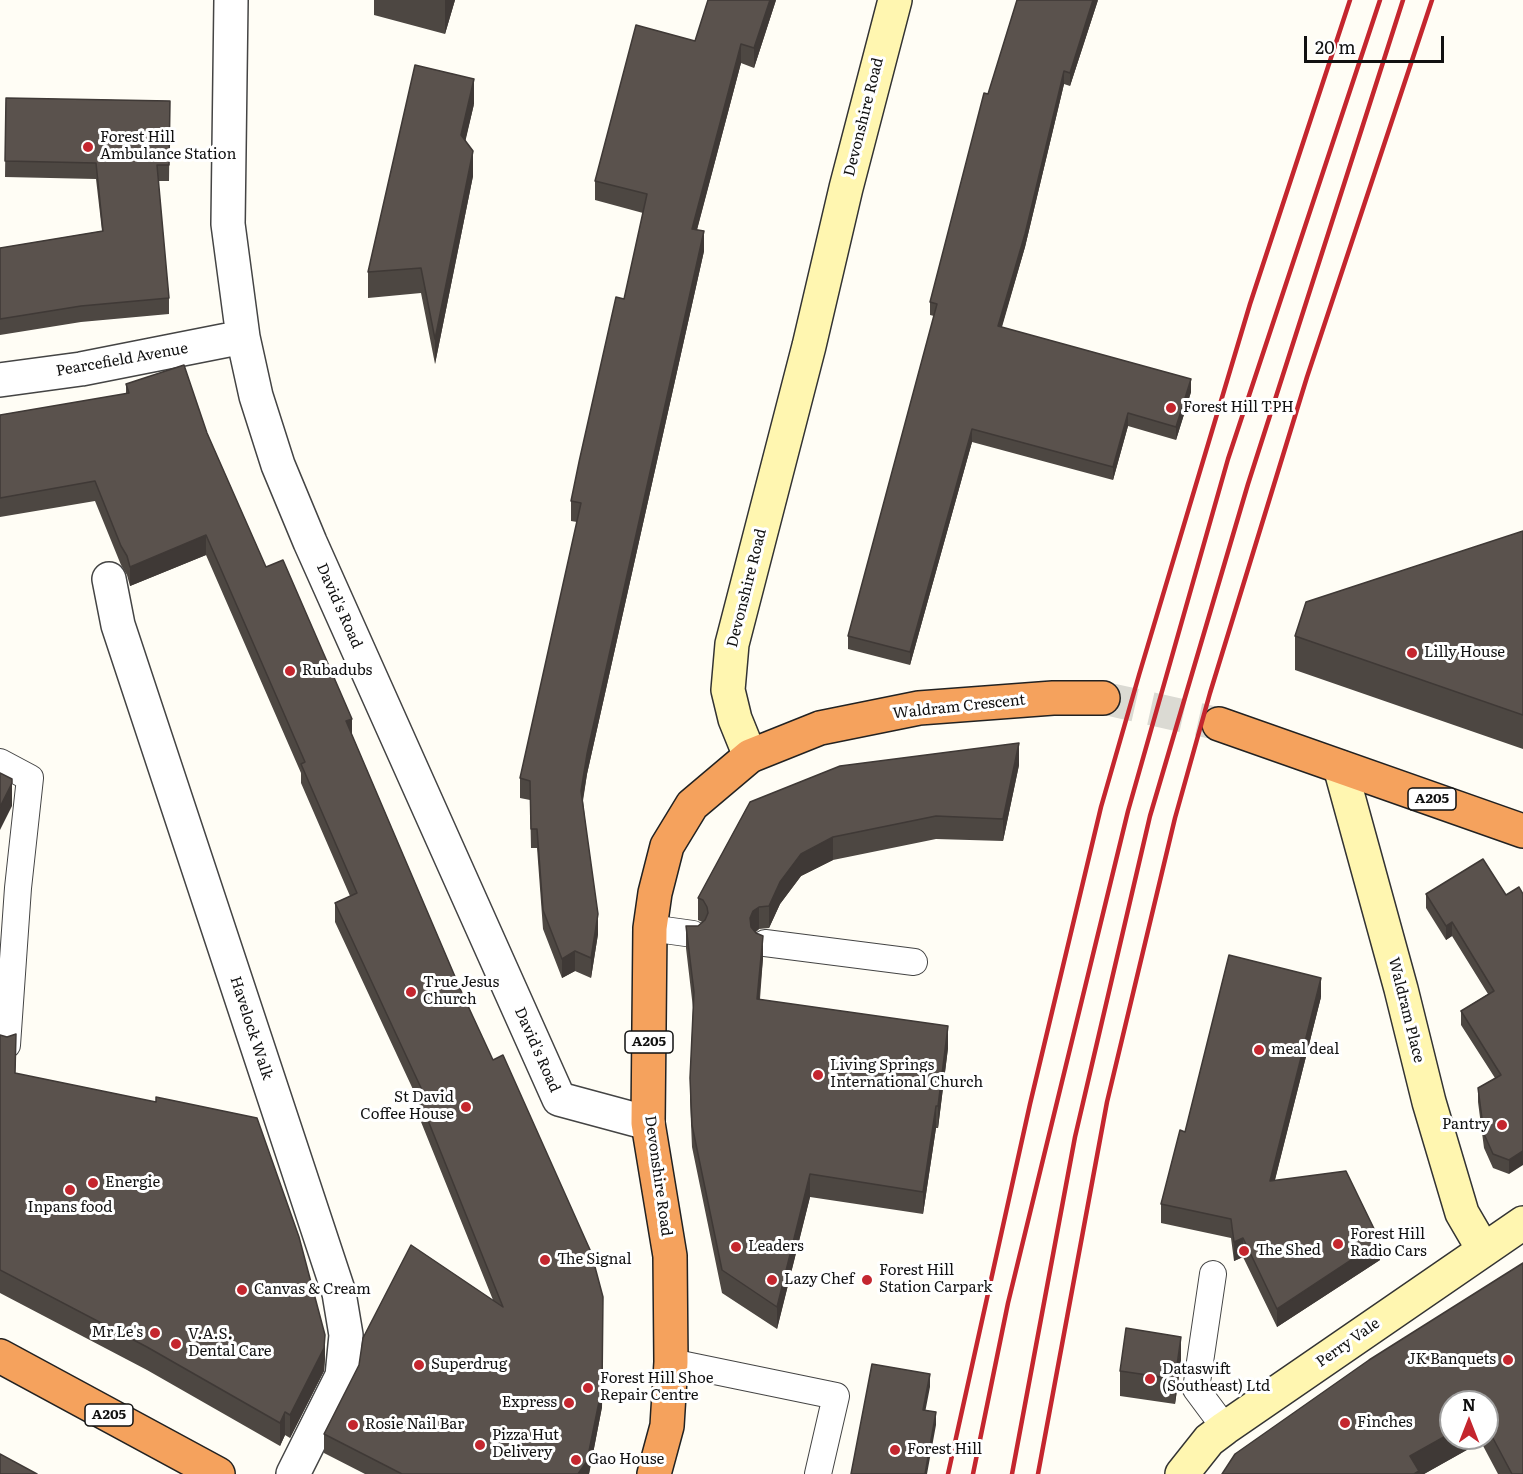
<!DOCTYPE html>
<html>
<head>
<meta charset="utf-8">
<style>
	body { margin:0 }
	#map { position:relative; width:1523px; height:1474px; overflow:hidden; background:#fffdf5; font-family:Literata,serif }
	canvas { display:block }
	.north { position:absolute; left:1439px; top:1390px; width:60px; height:60px; box-sizing:border-box; background:#fff; border:2px solid #a0a0a0; border-radius:50%; rotate:0deg; font-size:16px; font-weight:700; line-height:24px; text-align:center; color:#111 }
	.north::after { content:''; display:block; margin:auto; width:21px; height:27px; background:#c4262e; clip-path:polygon(50% 0,100% 100%,50% 72%,0 100%) }
	.scale { position:absolute; left:1304px; top:36px; width:140px; height:27px; box-sizing:border-box; border:3px solid #111; border-top:0; padding-left:8px; font-size:18px; line-height:21px; white-space:nowrap; color:#111; -webkit-text-stroke:4px #fff; paint-order:stroke }
</style>
</head>
<body>
<div id="map">
<canvas width="1523" height="1474"></canvas>
<div class="north">N</div>
<div class="scale">20 m</div>
</div>
<script>
const context = document.querySelector('canvas').getContext('2d');
context.lineJoin = 'round';
function stroke(path, color, width, dash) {
  context.strokeStyle = color;
  context.lineWidth = width;
  context.lineCap = dash ? 'butt' : 'round';
  context.setLineDash(dash || []);
  context.stroke(path);
}
function fill(path, color) {
  context.fillStyle = color;
  context.fill(path, 'evenodd');
}
function write(font, color, halo, rows, align = 'center') {
  context.font = font + ' Literata,serif';
  context.lineWidth = 6;
  context.setLineDash([]);
  context.textBaseline = 'middle';
  context.strokeStyle = halo;
  context.fillStyle = color;
  for (const [text, x, y, turn = 0] of rows) {
    context.save();
    context.translate(x, y);
    context.rotate((+turn || 0) * Math.PI / 180);
    context.textAlign = isNaN(turn) ? turn : align;
    if (halo) context.strokeText(text, 0, 0);
    context.fillText(text, 0, 0);
    context.restore();
  }
}
stroke(new Path2D(`
	M1103 698 1219 724`), '#dbdad3', 33, [33, 16]);
const lane = new Path2D(`
	M0 762 30 778 18 888 7 1045
	M650 928 693 934
	M765 943 914 962
	M1213 1274 1196 1389 1225 1428
	M671 1362 836 1396 818 1474`);
const street = new Path2D(`
	M231 0 228 224 243 337 256 396 278 465 310 542 559 1099 648 1123
	M0 380 81 369 243 337
	M109 579 118 625 339 1293 346 1335 342 1376 293 1474`);
const secondary = new Path2D(`
	M750 756 735 719 728 690 732 644 809 346 846 188 895 0
	M1340 767 1401 989 1429 1102 1462 1213 1483 1249
	M1182 1474 1209 1440 1225 1428 1523 1223`);
const highway = new Path2D(`
	M1219 724 1523 831
	M0 1356 218 1474
	M654 1474 667 1426 671 1362 670 1256 648 1123 650 928 655 893 667 846 692 805 750 756 820 728 919 708 1053 698H1103`);
stroke(lane, '#444', 28);
stroke(street, '#444', 36);
stroke(secondary, '#333', 36);
stroke(highway, '#222', 36);
stroke(lane, '#fff', 26);
stroke(street, '#fff', 33);
stroke(secondary, '#fff6b0', 33);
stroke(highway, '#f5a25d', 33);
stroke(new Path2D(`
	M948 1474 1030 1104 1101 807 1139 675 1250 304 1350 0
	M973 1474 1008 1303 1128 811 1228 459 1380 0
	M1012 1474 1075 1137 1150 816 1248 484 1403 0
	M1038 1474 1107 1102 1175 818 1210 693 1307 377 1432 0`), '#c4262e', 4.5);
fill(new Path2D(`
	M374 0H455L445 34 374 15Z
	M776 0 754 68 741 63 697 230 704 251 587 774 583 801 598 934 591 978 575 971 562 978 543 929 537 848H531L530 800 520 798V778L577 522 571 521V501L624 299 643 213 595 200V181L695 41Z
	M1098 0 1070 86 1064 84 1025 247 1002 327 1191 392 1176 440 1128 426 1113 480 972 442 910 665 848 649V636L934 316 930 315V302L988 94Z
	M6 98 170 101 169 181H158L169 298V314L81 322 0 335V248L102 231 96 179 5 177Z
	M474 104 465 141 473 176 435 364 421 293 368 298V272Z
	M126 384 207 433 266 567 352 735 462 993 603 1316 602 1407 589 1474H365L324 1453V1434L493 1300 417 1112V1098L335 922V903L350 896 301 783V773L206 555 130 586 127 575 121 565 95 501 0 517V415L126 394Z
	M1523 531V749L1295 670V636Z
	M1019 765 1003 841 936 839 833 860 801 876 780 904 769 928 759 929 756 932 763 958 760 999 948 1048 938 1128H936L923 1214 810 1197 777 1329 722 1293 692 1147 690 1100V1078L693 1008 686 948V926H698L702 922 698 920V898L750 802Z
	M1519 887 1509 1174 1493 1168 1484 1148 1478 1102V1088L1495 1078 1461 1025V1011L1488 994 1452 936 1446 940 1426 908V894L1506 895Z
	M1321 997 1275 1180 1380 1260 1277 1327 1243 1257 1234 1261 1231 1238 1161 1223V1204L1185 1132Z
	M0 1035 16 1057 15 1073 325 1358 324 1371 290 1438 285 1435 280 1446 147 1370 0 1293Z
	M1523 1263V1474H1498L1481 1442 1424 1474H1222ZM1487 1402V1438H1451Z
	M1181 1362 1175 1404 1120 1396V1371Z`), '#4d4742');
fill(new Path2D(`
	M445 0H455L445 34Z
	M770 0H776L754 68V48Z
	M1093 0H1098L1070 86V73Z
	M741 44V63L692 248V229Z
	M1064 71V84L1025 247 998 339V326Z
	M474 79V104L461 160V135Z
	M473 151V176L435 364V339Z
	M704 231V251L587 774 581 810V791L587 754Z
	M1191 379V392L1176 440V427Z
	M1128 413V426L1113 480V467Z
	M972 429V442L910 665V652Z
	M206 535V555L130 586V567Z
	M352 719V738L346 721Z
	M1019 743V765L1003 841V819Z
	M12 779V806L0 830V807Z
	M833 837V860L801 876 780 904 769 928V906L780 882 801 854Z
	M759 907V929L753 933 750 941V918L753 911Z
	M598 914V934L591 978V958Z
	M1452 922V936L1446 940V926Z
	M763 936V958L757 1021V999Z
	M575 951V971L562 978V959Z
	M1321 978V997L1270 1199V1181Z
	M948 1026V1048L938 1128V1106Z
	M936 1106V1128L923 1214V1192Z
	M1523 1151V1165L1509 1174V1160Z
	M810 1174V1197L777 1329V1307Z
	M1243 1238V1257L1234 1261V1242Z
	M1380 1241V1260L1277 1327V1309Z
	M603 1316 602 1407 589 1474H578Z
	M325 1335V1358L324 1371 290 1438V1415Z
	M1181 1337V1362L1175 1404V1379Z
	M930 1374V1387L923 1423V1410Z
	M285 1412V1435L280 1446V1423Z
	M936 1412V1425L927 1474H925Z
	M1451 1433V1438H1481V1442L1424 1474H1410V1456Z`), '#3f3936');
const building = new Path2D(`
	M708 0H770L754 48 741 44 692 229 704 231 587 754 581 791 598 914 591 958 575 951 562 959 543 910 537 829H531L530 781 520 778 581 503 571 501 579 462 616 297 624 299 647 194 595 181 636 25 695 41Z
	M1017 0H1093L1070 73 1064 71 1025 234 998 326 1191 379 1176 427 1128 413 1113 467 972 429 910 652 848 636 937 304 930 302 984 93 988 94Z
	M415 65 474 79 461 135 473 151 435 339 421 268 368 272Z
	M6 98 170 101 169 165H157L169 298 81 306 0 319V248L103 231 96 163 5 161Z
	M184 365 207 433 266 567 283 560 352 719 346 721 462 993 493 1060 503 1055 591 1252 603 1297 602 1387 587 1461 578 1474H402L324 1434 359 1365 363 1338 411 1245 503 1307 417 1093 422 1090 335 903 357 893 301 764 305 762 206 535 130 567 127 556 121 546 95 481 0 498V415L129 393 126 384Z
	M1523 531V715L1295 636 1306 602Z
	M1019 743 1003 819 936 816 833 837 801 854 780 882 769 906 759 907 753 911 750 918 751 927 756 933 763 936 757 999 948 1026 938 1106H936L923 1192 810 1174 777 1307 722 1270 692 1125 690 1078 694 992 686 926H698L705 920 708 913 707 907 703 900 698 898 750 802 840 766Z
	M0 773 12 779V783L0 807Z
	M1483 859 1506 895 1519 887 1523 894V1151L1509 1160 1493 1154 1484 1134 1478 1088 1501 1075 1461 1011 1494 991 1452 922 1446 926 1426 894Z
	M1229 955 1321 978 1270 1181 1346 1171 1380 1241 1277 1309 1243 1238 1234 1242 1231 1219 1161 1204 1180 1130 1185 1132Z
	M16 1034 15 1073 156 1102V1097L257 1118 299 1237 325 1335 324 1348 290 1415 285 1412 280 1423 147 1347 0 1270V1035L7 1037Z
	M1523 1263V1474H1512L1487 1427V1402H1451V1433L1410 1456 1419 1471 1414 1474H1222L1235 1454 1369 1360Z
	M1126 1328 1181 1337 1175 1379 1120 1371Z
	M872 1364 930 1374 923 1410 936 1412 925 1474H851Z
	M0 1454 37 1474H0Z`);
fill(building, '#5a524d');
stroke(building, '#3f3936', 1.5);
for (const [x, y, r, color] of [
	[88,147,6,"#c4262e"],
	[1171,408,6,"#c4262e"],
	[1412,653,6,"#c4262e"],
	[290,671,6,"#c4262e"],
	[411,992,6,"#c4262e"],
	[1259,1050,6,"#c4262e"],
	[818,1075,6,"#c4262e"],
	[466,1107,6,"#c4262e"],
	[1502,1125,6,"#c4262e"],
	[93,1183,6,"#c4262e"],
	[70,1190,6,"#c4262e"],
	[1338,1244,6,"#c4262e"],
	[736,1247,6,"#c4262e"],
	[1244,1251,6,"#c4262e"],
	[545,1260,6,"#c4262e"],
	[772,1280,6,"#c4262e"],
	[867,1280,6,"#c4262e"],
	[242,1290,6,"#c4262e"],
	[155,1333,6,"#c4262e"],
	[176,1344,6,"#c4262e"],
	[1508,1360,6,"#c4262e"],
	[419,1365,6,"#c4262e"],
	[1150,1379,6,"#c4262e"],
	[588,1388,6,"#c4262e"],
	[569,1403,6,"#c4262e"],
	[1345,1423,6,"#c4262e"],
	[353,1425,6,"#c4262e"],
	[480,1445,6,"#c4262e"],
	[895,1450,6,"#c4262e"],
	[576,1460,6,"#c4262e"]
]) {
  const dot = new Path2D();
  dot.arc(x, y, r, 0, 2 * Math.PI);
  context.fillStyle = color;
  context.fill(dot);
  stroke(dot, '#fff', 2);
}
for (const [x, y, w] of [
	[1432,799,48],
	[649,1042,48],
	[109,1415,48]
]) {
  const box = new Path2D();
  box.roundRect(x - w / 2, y - 11, w, 22, 4.5);
  context.fillStyle = '#fff';
  context.fill(box);
  stroke(box, '#111', 1.5);
}
write('bold 14px', '#111', null, [
	["A205",1432,799],
	["A205",649,1042],
	["A205",109,1415]
]);
write('15px', '#111', '#fff', [
	["Devonshire Road",864,117,-76],
	["Pearcefield Avenue",122,360,-10],
	["Devonshire Road",747,588,-76],
	["David's Road",339,606,66],
	["Waldram Crescent",959,707,-6],
	["Waldram Place",1406,1010,76],
	["Havelock Walk",251,1028,72],
	["David's Road",537,1050,66],
	["Devonshire Road",658,1176,82],
	["Perry Vale",1348,1343,-35]
]);
write('15px', '#111', '#fff', [
	["Forest Hill",100,138],
	["Ambulance Station",100,155],
	["Forest Hill TPH",1183,408],
	["Lilly House",1424,653],
	["Rubadubs",302,671],
	["True Jesus",423,983],
	["Church",423,1000],
	["meal deal",1271,1050],
	["Living Springs",830,1066],
	["International Church",830,1083],
	["St David",454,1098,"right"],
	["Coffee House",454,1115,"right"],
	["Pantry",1490,1125,"right"],
	["Energie",105,1183],
	["Inpans food",70,1208,"center"],
	["Forest Hill",1350,1235],
	["Radio Cars",1350,1252],
	["Leaders",748,1247],
	["The Shed",1256,1251],
	["The Signal",557,1260],
	["Forest Hill",879,1271],
	["Station Carpark",879,1288],
	["Lazy Chef",784,1280],
	["Canvas & Cream",254,1290],
	["Mr Le's",143,1333,"right"],
	["V.A.S.",188,1335],
	["Dental Care",188,1352],
	["JK Banquets",1496,1360,"right"],
	["Superdrug",431,1365],
	["Dataswift",1162,1370],
	["(Southeast) Ltd",1162,1387],
	["Forest Hill Shoe",600,1379],
	["Repair Centre",600,1396],
	["Express",557,1403,"right"],
	["Finches",1357,1423],
	["Rosie Nail Bar",365,1425],
	["Pizza Hut",492,1436],
	["Delivery",492,1453],
	["Forest Hill",907,1450],
	["Gao House",588,1460]
], 'left');
</script>
</body>
</html>
